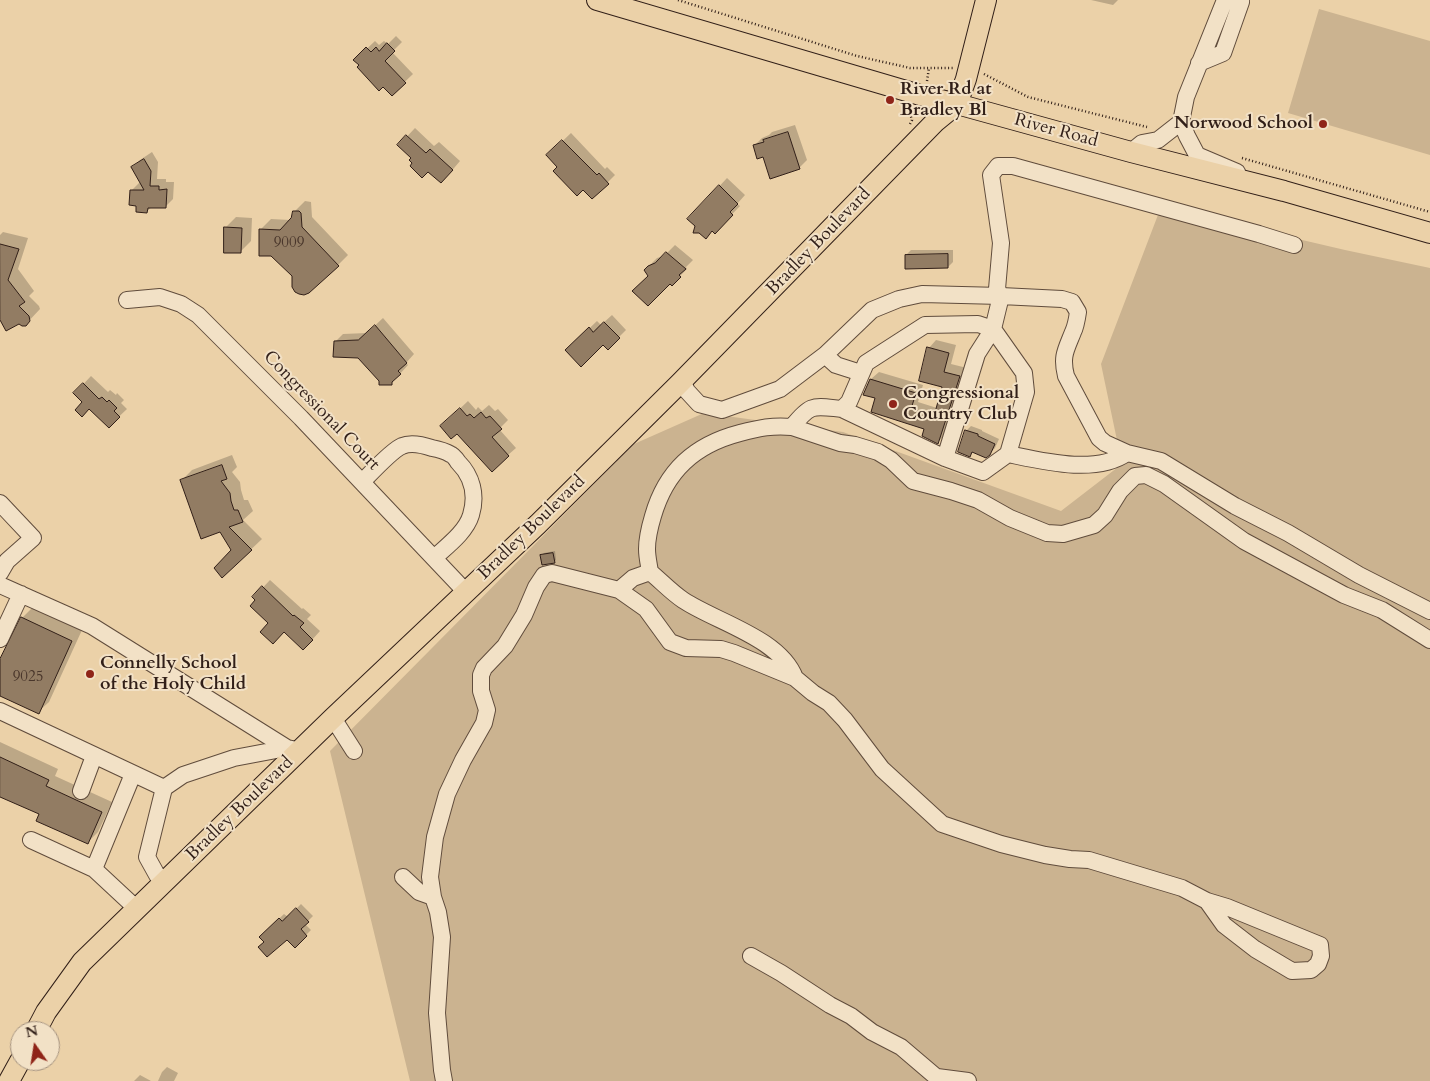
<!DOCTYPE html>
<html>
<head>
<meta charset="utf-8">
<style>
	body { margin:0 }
	#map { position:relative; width:1430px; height:1081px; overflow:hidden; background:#ebd1a8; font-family:Cardo,serif }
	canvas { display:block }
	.north { position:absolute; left:10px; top:1021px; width:50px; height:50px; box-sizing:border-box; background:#f2e1c6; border:1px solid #a59380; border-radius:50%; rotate:347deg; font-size:14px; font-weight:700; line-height:20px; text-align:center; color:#311f18 }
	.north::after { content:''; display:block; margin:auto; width:18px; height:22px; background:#8f2418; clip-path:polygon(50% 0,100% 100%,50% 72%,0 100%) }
</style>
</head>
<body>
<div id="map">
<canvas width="1430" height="1081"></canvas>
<div class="north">N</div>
</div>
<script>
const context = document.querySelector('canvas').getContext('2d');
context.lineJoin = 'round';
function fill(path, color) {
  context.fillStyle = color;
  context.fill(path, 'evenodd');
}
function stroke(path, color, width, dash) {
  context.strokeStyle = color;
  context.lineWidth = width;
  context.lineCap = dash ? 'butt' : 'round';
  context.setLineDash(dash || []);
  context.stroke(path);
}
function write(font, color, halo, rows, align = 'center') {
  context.font = font + ' Cardo,serif';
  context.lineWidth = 4;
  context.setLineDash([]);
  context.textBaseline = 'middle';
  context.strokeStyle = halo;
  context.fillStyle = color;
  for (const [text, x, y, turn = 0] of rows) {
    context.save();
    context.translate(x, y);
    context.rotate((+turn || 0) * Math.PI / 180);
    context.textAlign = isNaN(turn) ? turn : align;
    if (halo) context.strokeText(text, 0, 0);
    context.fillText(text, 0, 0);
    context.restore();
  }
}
fill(new Path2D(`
	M1319 9 1430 41V155L1288 113Z
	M1161 207 1345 250 1430 268V1081H410L330 751 634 444 704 413 843 432 1061 511 1122 464 1101 364Z`), '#cbb390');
fill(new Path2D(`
	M1091 0H1118L1113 5Z
	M396 36 402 42 392 52 413 74 392 94 355 60 375 41 379 45 384 41 388 44Z
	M795 125 807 160 799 168 764 155 754 146 762 138 769 135 772 132Z
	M415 128 434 146 439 142 460 161 449 174 413 158 399 145Z
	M571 133 605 169 607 167 615 175 592 198 548 155Z
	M152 152 158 162 157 179H166V182H174L173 199 166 206 152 207 146 212 138 205 131 191 139 183H141L132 168 140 160Z
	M727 178 745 195 737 204 740 206 715 232 713 230 689 219Z
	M305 201 311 202 312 217 348 255 338 265 293 276 260 230 271 219 290 220 294 212Z
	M236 217 252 218 251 241 240 252 225 228Z
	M3 232 28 238 18 269 34 291 29 296 39 306 40 309 26 324 0 317V235Z
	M675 245 693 260 686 267 687 269 672 284 649 276V266L657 258 664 256Z
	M911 250H953V262L948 267 906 255Z
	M612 315 626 330 608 348 603 344 567 350 597 321 601 325Z
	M383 318 414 354 406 363 408 365 391 384 380 380 359 357 335 342 343 334 367 333Z
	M936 340 956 345 951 364 967 368 946 434 938 442 925 428 877 397 871 379 879 372 923 385 918 402 937 408 943 386 929 348Z
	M91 376 108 392 110 390 116 395 117 393 124 400 121 403 127 409 109 426 75 393Z
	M468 401 476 410 478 407 482 411 489 405 495 411 498 409 508 420 499 429 516 448 508 455 449 419Z
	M971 426 982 430V431L999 439 995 448 989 454 974 451 970 455 966 431Z
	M232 455 237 467 232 472 240 482 241 490 244 500H248L253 511 243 520 262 539 223 576 233 551 221 530 182 480 192 470Z
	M555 551 556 560 554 562 542 555 544 553Z
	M270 580 302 609 303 608 311 615 307 619 320 631 311 641 284 631 270 623 257 600 254 597Z
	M33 607 82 630 49 702 38 712 0 695V664L22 618Z
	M0 742 58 769 55 776 112 802 98 832 87 843 40 814 0 795Z
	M301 904 313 916 305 924 311 930 295 946 287 938 265 942 260 937 284 914 288 917Z
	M167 1067 178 1073 174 1081H158L162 1072Z
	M140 1075 151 1081H134Z`), '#0003');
const building = new Path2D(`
	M387 43 395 51 385 61 406 83 392 96 383 87 379 91 357 67 359 65 353 60 366 47 371 52 376 47 379 51Z
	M788 132 800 169 770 179 763 157 757 159 753 145 764 142 763 140Z
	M406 135 426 153 430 149 453 170 441 183 428 172 422 178 410 166 412 163 409 160 411 158 397 145Z
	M562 140 597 175 599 173 609 184 592 199 583 190 577 196 553 171 557 167 546 155Z
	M144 159 151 171 150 186H159V190L167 189 166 208H148L147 213 136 212V206L129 205 130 190H144L131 167Z
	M719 185 738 204 730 212 733 215 715 234 712 231 706 239 699 233H693L695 226 687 219Z
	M293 211H299L301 213 302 227 339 266 309 293 304 295 299 294 295 292 292 287V276L271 256H259V229L280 230 291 218Z
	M224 227 242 228 241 253H224Z
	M0 244 19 249 8 280 25 302 19 306 29 316 30 321 26 326H22L19 324 6 331 0 320Z
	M666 252 686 269 679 275 681 277 672 286 670 284 648 306 632 291 648 276 644 270 648 266 655 263Z
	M948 254V268L905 269V255Z
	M604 322 620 338 608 350 603 345 581 367 565 350 589 327 593 332Z
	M375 325 407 363 398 371 401 374 392 382V385H379V381L358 358 333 357 334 341 358 340Z
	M927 347 949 353 944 372 960 376 938 444 922 436 924 429 871 412 875 398 863 395 870 379 916 393 911 409 934 416 942 387 919 381Z
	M83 383 99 399 102 397 107 402 109 400 117 408 114 411 120 417 109 428 89 409 82 417 75 410 82 402 73 393Z
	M460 408 467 416 470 414 474 418 481 412 486 418 490 416 502 429 492 437 509 456 492 472 457 434 451 439 440 426Z
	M965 430 978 434V436L995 444 990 455 986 458 972 452 970 457 958 452Z
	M222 465 227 479 221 481 230 493 231 501 234 510H238L243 522 229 527 252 550 222 578 214 568 231 550 220 532 201 539 180 480Z
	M553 553 555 563 542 565 540 555Z
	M262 586 293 616 294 615 304 623 300 627 313 640 303 650 284 632 273 644 260 632 268 623 250 606 255 600 252 597Z
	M21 617 72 641 39 714 0 696V659Z
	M0 757 49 780 46 786 102 812 88 844 36 821 39 814 0 797Z
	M296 908 309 922 301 929 307 936 295 948 287 940 267 957 258 947 264 942 259 937 279 918 282 921Z`);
fill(building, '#927c63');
stroke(building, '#311f18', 1);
const minor = new Path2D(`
	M1225 0 1186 97 1181 122 1187 136 1197 155 1237 172
	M1199 63 1223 53 1241 2 1238 0
	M1131 152 1142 143 1158 140 1181 122
	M127 300 160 297 181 304 198 315 301 418 465 591
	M978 324 993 329 1024 373 1026 392 1008 454 983 472 945 458 842 409 849 402 866 363 925 325Z
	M825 355 836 365 861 373
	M682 381 687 391 699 404 722 410 780 389 825 355 872 310 899 299 922 294 1001 296 1062 299 1072 302 1078 312C1077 319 1076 326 1073 332 1066 350 1061 356 1066 376L1099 438 1105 443 1127 453 1161 461 1235 506 1288 533 1359 575 1430 611
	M792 427 840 443 855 445 878 452 891 460 913 481 951 491 978 500 1010 518 1047 533 1063 534 1094 525 1105 515 1120 491 1135 476 1146 475 1164 484 1244 541 1344 595 1382 610 1430 640
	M1008 454C1042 461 1096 475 1127 453
	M945 458 977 354 993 329 1001 296 997 289 1001 243 991 175 998 166H1013L1259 234 1294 245
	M362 482C370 474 392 450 402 446 411 442 423 445 432 448 437 449 445 451 450 454 453 455 456 459 458 462 472 476 477 495 471 515 466 532 447 546 434 558
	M0 503 33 538 7 561 0 573
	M650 572C661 581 671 592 683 600 716 622 780 638 795 678
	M0 585 92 626 287 748
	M619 590 646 609 670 642 686 648 721 649 734 653 795 678 813 693 829 703 845 720 882 769 942 824 1001 844 1045 855 1070 859 1089 860 1182 888 1207 901 1224 925 1255 949 1292 971 1311 970 1318 964 1321 956 1320 945 1227 907 1207 901
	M0 639 21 594
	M0 711 164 788
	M333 718 354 751
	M133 774 94 869 137 909
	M81 791 94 756
	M31 840 94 869
	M403 877 419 892 433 897
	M164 882 157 875 147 857 164 788 183 775 234 758 287 748 292 749
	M751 956 781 973 830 1005 851 1016 872 1032 901 1047 941 1081
	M937 1077 968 1081
	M444 1081 442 1070 437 1013 442 937 438 912 433 897 430 877 435 837 447 794 463 760 484 723 487 710 481 691V675L484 668 505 646 524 615 536 587 544 575 552 573 619 590 633 578 650 572C649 565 647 557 647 549 647 538 650 526 653 516 666 471 694 445 740 433 759 428 773 425 792 427 811 403 813 406 842 409`);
const major = new Path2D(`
	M597 0 920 95 957 104 1131 152 1284 191 1430 233
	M36 1031 46 1012 82 962 333 718 538 524 680 383 935 122 957 104 966 79 986 0
	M9 1081 20 1061`);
stroke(minor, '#604c3c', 18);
stroke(major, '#311f18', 22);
stroke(new Path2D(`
	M678 0 857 56 910 68H954
	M984 74 1028 97 1147 127
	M927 81 929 68
	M910 124 912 120 910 113 913 108
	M1242 158 1430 212
	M13 1047 20 1035`), '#311f18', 2.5, [1, 2.5]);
stroke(minor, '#f2e1c6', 16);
stroke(major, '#ebd1a8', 20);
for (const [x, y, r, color] of [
	[890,100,5,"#8f2418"],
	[1323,124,5,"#8f2418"],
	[893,404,5,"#8f2418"],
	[90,674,5,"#8f2418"]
]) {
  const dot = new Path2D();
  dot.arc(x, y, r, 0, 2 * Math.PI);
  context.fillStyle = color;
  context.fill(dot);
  stroke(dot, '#f2e1c6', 2);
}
write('15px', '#49362b', null, [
	["9009",289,244],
	["9025",28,678]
]);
write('bold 18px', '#311f18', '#f2e1c6', [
	["River Rd at",900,90],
	["Bradley Bl",900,111],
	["Norwood School",1313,124,"right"],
	["Congressional",903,394],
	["Country Club",903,415],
	["Connelly School",100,664],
	["of the Holy Child",100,685]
], 'left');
write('18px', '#311f18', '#f2e1c6', [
	["River Road",1056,131,15],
	["Bradley Boulevard",819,242,-46],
	["Congressional Court",321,411,46],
	["Bradley Boulevard",532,528,-44],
	["Bradley Boulevard",240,809,-44]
]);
</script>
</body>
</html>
